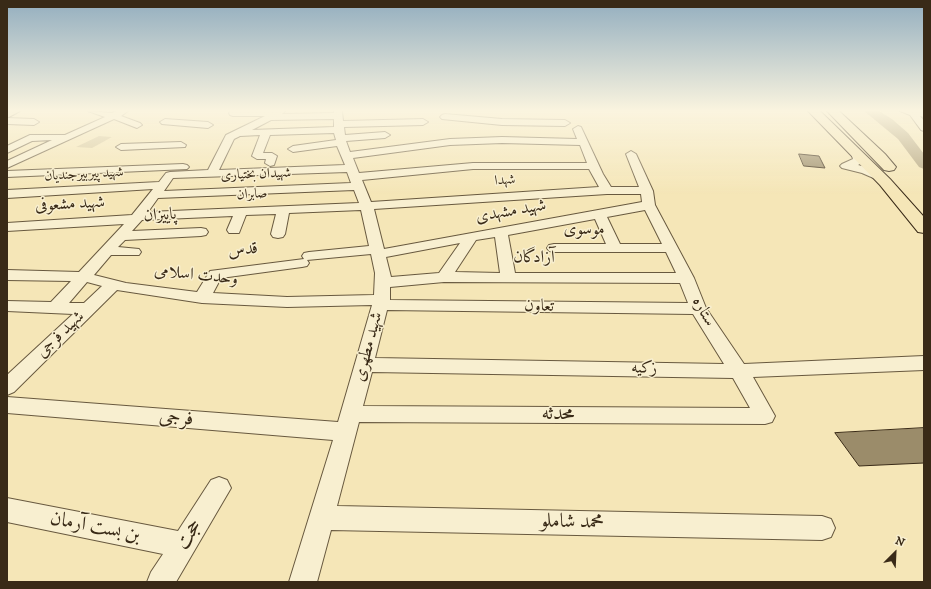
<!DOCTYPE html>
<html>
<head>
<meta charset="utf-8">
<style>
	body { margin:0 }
	#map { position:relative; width:931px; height:589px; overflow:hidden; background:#f5e6b7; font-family:"IM FELL DW Pica",serif }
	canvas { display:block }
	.frame { position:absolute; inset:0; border:8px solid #392a17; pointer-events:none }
	.north { position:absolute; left:875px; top:533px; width:40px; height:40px; -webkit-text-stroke:3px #f8efd0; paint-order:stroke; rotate:24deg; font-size:11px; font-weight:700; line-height:16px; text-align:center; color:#392a17 }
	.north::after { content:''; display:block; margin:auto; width:14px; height:18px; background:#392a17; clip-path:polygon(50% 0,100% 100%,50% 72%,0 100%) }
</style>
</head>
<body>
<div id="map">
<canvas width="931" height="589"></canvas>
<div class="frame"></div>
<div class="north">N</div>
</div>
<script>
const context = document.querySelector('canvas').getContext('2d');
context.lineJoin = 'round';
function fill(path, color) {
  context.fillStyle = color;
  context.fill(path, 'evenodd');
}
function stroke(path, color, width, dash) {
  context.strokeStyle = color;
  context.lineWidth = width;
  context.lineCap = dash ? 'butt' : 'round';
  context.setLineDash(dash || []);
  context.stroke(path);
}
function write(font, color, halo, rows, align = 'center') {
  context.font = font + ' "IM FELL DW Pica",Amiri,serif';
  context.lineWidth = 3;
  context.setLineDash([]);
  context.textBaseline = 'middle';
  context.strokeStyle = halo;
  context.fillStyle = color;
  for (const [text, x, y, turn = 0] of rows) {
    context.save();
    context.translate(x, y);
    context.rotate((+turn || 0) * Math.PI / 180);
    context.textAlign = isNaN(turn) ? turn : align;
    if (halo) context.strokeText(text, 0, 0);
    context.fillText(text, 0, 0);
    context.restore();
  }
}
fill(new Path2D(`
	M99 136 112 137 92 148 76 147Z`), '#d5c69c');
fill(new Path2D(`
	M864 111H879L892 119 908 133 924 154V169L919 167 898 139Z`), '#b5a681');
const building = new Path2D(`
	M799 154 819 156 825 168 804 166Z
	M924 428V463L859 466 835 433Z`);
fill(building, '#9b8c6a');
stroke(building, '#392a17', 1);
const minor = new Path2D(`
	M88 111 112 113 116 111H128L121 116 140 123 142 125 137 128 114 119 7 168V161L52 140 32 141 7 153V146L30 135H65L105 117Z
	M230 111H285L282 114 334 113V111H342L343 121 423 119 428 122 423 125 344 127 345 135 385 132 390 135 385 138 346 141 350 152 450 139 502 137 577 139 573 129 578 126 581 127 603 174 611 187H639L626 154 631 151 636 154 653 191 655 205 694 278 706 308 744 364 924 356V370L753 377 775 416 772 422 765 424 359 422 337 506 822 516 831 519 835 528 831 537 822 540 331 530 317 582H289L333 440 7 413V397L338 422 372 305 287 307 202 303 117 290 14 392 7 395V375L73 314 7 311V301L51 302 71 281 7 280V270L79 272 124 224 7 231V223L132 215 153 189 7 198V190L159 182 166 173 170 172 208 170 226 135 265 116H233L230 115 229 113ZM334 119V127L252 130 271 120ZM334 133 336 140 293 146 288 149 293 152 337 146 345 165 219 170 234 139 240 136 260 135 252 156 257 159H266L265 163 270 166 274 165 277 156 272 153H263L270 135ZM502 143 580 145 587 163H473L359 173 353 158 450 145ZM473 169H589L599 187 371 202 362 180ZM347 172 351 183 164 191 173 178ZM354 190 359 203 148 212 158 198ZM607 194H641L642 202 384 249 374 209ZM361 210 369 246 309 252 304 253 302 256 304 259 210 271 197 292 126 283 94 275 111 255H139L141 252 139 249 118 247 125 240 201 236 206 235 208 232 206 229 201 228 132 231 142 220 233 216 227 230 229 233H239L246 215 276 214 271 234 273 237 278 238 283 237 285 234 289 213ZM645 210 662 244H620L607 217ZM595 219 606 244H554L549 245 547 248 549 251 554 252H666L676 273H515L508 235ZM495 237 500 273 455 272 476 240ZM460 243 439 273 391 277 386 257ZM371 254 375 273 374 295 287 297 213 293 221 278 302 267 307 266 309 263 307 260ZM87 282 102 286 84 303H69ZM444 282 680 283 688 303 390 300V287ZM387 310 693 314 724 364 375 358ZM372 372 733 378 750 408 363 406Z
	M900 111H924V117L920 116 924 121V131L921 130 910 115Z
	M445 114 502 119 565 120 570 123 565 126 502 125 442 119 440 117 442 115Z
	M7 118 34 119 39 122 34 125 7 124Z
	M165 119 208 122 213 125 208 128 162 124 160 122Z
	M181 142 186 145 185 147 121 150 116 147 121 144Z
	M856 150 860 151 863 159 862 163 858 165 869 168 886 176 888 178 886 180H878L862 173 842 168 840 166 842 164 853 159 851 153Z
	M183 164 187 165 189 167 187 169 7 177V171Z
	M219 477 227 480 231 488 176 582H147L151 572 163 554 7 522V498L178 531 211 480Z`);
const major = new Path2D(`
	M7 111H20L7 118Z
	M808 111H820L890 179 924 217V233L918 232 880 185Z
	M827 111H839L885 154 896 167 894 170 889 171 884 170Z`);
stroke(minor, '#68593f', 2);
stroke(major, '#392a17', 2);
fill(minor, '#f8efd0');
fill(major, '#f5e6b7');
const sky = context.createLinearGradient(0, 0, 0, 194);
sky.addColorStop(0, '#93aebf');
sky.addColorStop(0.57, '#faf4df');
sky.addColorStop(1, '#faf4df00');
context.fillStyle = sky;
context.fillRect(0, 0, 931, 194);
write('14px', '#392a17', '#f8efd0', [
	["شهید پیربیرجندیان",84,175,-3],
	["شهیدان بختیاری",256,175,-2],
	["شهدا",505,181,-4],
	["صابران",252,195,-3]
]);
write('17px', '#392a17', '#f8efd0', [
	["شهید مشعوفی",70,205,-3],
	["شهید مشهدی",511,212,-10],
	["پاییزان",160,216,-3],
	["موسوی",584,230],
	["قدس",243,251,-7],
	["آزادگان",534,258],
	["وحدت اسلامی",196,276,6],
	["تعاون",539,307,1],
	["ستاره",703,312,61],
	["شهید فرجی",61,335,-44],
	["شهید مطهری",369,347,-75],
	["زکیه",644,369,1]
]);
write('20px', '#392a17', '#f8efd0', [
	["محدثه",558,415],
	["فرجی",176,419,5],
	["محمد شاملو",572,523,1],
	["بن بست آرمان",95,528,11],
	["حجت",190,535,-59]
]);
</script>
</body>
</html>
